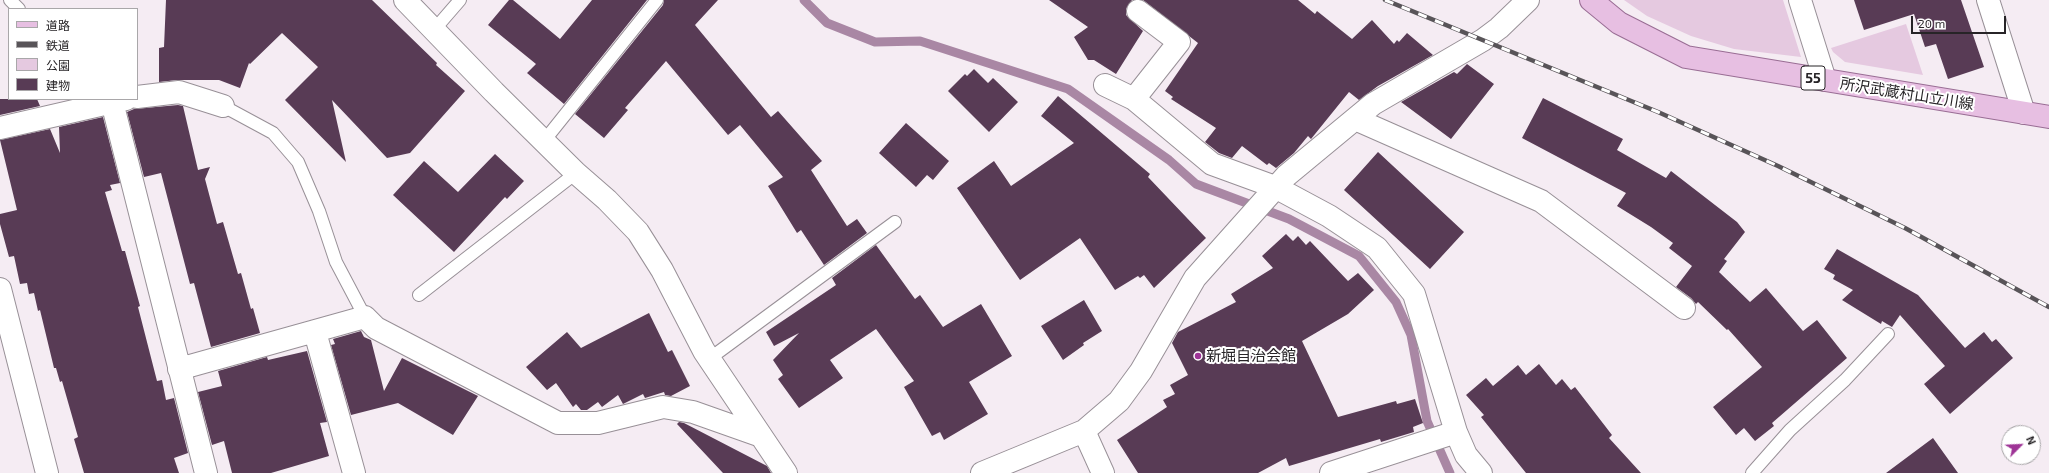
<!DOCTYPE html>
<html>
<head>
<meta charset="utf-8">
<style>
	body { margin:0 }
	#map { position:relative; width:2049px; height:473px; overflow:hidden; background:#f5ecf3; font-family:"Exo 2","Noto Sans JP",sans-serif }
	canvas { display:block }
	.legend { position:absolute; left:8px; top:8px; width:130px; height:92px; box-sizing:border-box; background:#fff; border:1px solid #a9a7a9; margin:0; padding:5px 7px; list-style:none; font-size:12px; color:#272427 }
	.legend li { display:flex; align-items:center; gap:8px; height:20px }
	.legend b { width:20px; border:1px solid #a9a7a9 }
	.north { position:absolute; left:2001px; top:425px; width:40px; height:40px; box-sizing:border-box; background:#fff; border:1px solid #a9a7a9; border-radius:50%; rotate:66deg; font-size:11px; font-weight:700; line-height:16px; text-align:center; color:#272427 }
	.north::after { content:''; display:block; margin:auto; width:14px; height:18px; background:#9e3496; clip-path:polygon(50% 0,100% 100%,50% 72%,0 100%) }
	.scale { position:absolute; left:1911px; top:16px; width:95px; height:18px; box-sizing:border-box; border:2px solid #272427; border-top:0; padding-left:5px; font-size:12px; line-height:14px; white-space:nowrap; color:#272427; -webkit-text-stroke:3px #fff; paint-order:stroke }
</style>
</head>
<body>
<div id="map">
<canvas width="2049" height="473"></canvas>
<ul class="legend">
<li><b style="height:5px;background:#e7bfe2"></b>道路</li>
<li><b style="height:5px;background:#585458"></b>鉄道</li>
<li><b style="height:11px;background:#e5c9e0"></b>公園</li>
<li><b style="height:11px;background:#583b55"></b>建物</li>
</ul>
<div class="north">N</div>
<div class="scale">20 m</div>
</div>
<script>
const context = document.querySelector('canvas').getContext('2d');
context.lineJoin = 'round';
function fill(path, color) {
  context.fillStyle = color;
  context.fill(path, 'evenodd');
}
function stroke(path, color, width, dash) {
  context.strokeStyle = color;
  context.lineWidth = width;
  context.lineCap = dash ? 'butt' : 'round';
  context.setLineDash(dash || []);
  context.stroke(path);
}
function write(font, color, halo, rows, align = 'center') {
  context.font = font + ' "Exo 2","Noto Sans JP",sans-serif';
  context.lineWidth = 4;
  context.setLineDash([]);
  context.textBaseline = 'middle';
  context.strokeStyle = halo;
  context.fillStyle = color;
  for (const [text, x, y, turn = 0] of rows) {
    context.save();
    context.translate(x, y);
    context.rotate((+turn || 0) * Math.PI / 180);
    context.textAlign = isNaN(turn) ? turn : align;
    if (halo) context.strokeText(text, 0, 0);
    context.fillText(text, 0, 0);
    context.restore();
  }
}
fill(new Path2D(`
	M1624 0H1783L1801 57 1734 49 1691 36 1647 16Z
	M1906 24 1923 75 1845 62 1833 52 1831 48Z`), '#e5c9e0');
stroke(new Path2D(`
	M804 0 827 23 875 42 920 41 1068 89 1169 160 1196 184 1289 219 1359 256 1396 302 1411 335 1427 421 1450 473`), '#a987a4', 9);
fill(new Path2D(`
	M166 0H372L437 63 436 65 465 91 410 153 387 158 332 100 346 162 285 100 318 67 282 33 250 64 249 63 240 88 219 80H177L159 82V48L164 47Z
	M509 0H513L560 39 592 0H647L564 104 527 73 536 64 488 25Z
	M664 0H718L695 25 771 117 778 111 822 161 811 170 847 226 857 219 867 233 824 265 801 230 797 233 768 186 783 177 740 125 728 135 666 61 625 108 628 110 604 138 575 114 663 5Z
	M1049 0H1132L1126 9V15L1143 31 1116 74 1094 60H1088L1074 37 1088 27Z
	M1143 0H1298L1315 14 1317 11 1352 39 1372 20 1394 44 1397 40 1399 42 1407 33 1433 55 1378 86 1359 100 1349 92 1311 139 1308 136 1294 153 1276 168 1269 163 1267 165 1242 146 1232 158 1219 153 1205 142 1216 128 1171 99 1173 97 1165 91 1198 43Z
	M1854 0H1961L1984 67 1948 79 1936 44 1925 47 1914 14 1864 30Z
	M1467 64 1494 84 1451 139 1401 102 1454 72 1457 74Z
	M974 69 988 83 993 78 1018 102 989 132 948 91 965 74 967 76Z
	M1058 96 1150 174 1148 177 1206 238 1154 288 1144 275 1140 278 1138 276 1115 290 1080 238 1020 280 957 188 994 161 1011 186 1074 143 1041 116Z
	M1543 98 1623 139 1617 150 1666 178 1671 171 1737 222 1745 232 1724 259 1727 261 1719 272 1750 302 1766 288 1803 331 1817 320 1847 358 1772 423 1774 426 1755 441 1744 428 1736 435 1713 407 1762 367 1728 329 1727 330 1698 302 1696 304 1691 298 1676 287 1692 266 1669 248 1673 243 1651 227 1617 206 1626 193 1522 138Z
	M0 99H37L40 106 0 115Z
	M178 105 183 106 198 170 210 167 205 179 217 224 223 222 238 274 241 273 251 309 253 308 260 333 211 347 194 283 190 284 161 173 144 177 127 112 134 109Z
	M103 117 120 183 110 185 112 190 105 192 122 251H125L140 306 138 307 157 381 162 380 166 400 174 398 188 453 174 458 179 473H84L74 439 78 437 62 381 60 382 56 368H54L40 310 38 311 34 293 29 294 27 283 20 284 14 256 9 257 0 224V214L17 210 0 140 50 129 60 153 59 127Z
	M906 123 949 161 933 180 927 175 916 187 879 153Z
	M1378 152 1464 232 1430 269 1344 190Z
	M495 154 524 181 507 199 505 197 454 252 393 195 424 161 458 192Z
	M1286 234 1293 241 1298 236 1306 245 1310 241 1348 281 1358 273 1374 290 1348 314 1302 341 1338 417 1396 401 1397 404 1415 399 1423 423 1413 427 1414 432 1381 442 1380 439 1289 466 1286 458 1258 473H1138L1117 440 1167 407 1163 400 1175 394 1170 385 1188 375 1172 343 1178 332 1236 302 1231 294 1273 268 1262 256Z
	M876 245 915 299 920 295 943 327 981 304 1012 356 969 382 988 414 944 440 940 432 932 436 904 387 914 381 876 329 830 360 843 378 799 408 778 379 783 375 773 360 799 333 774 346 766 332 836 285 832 278Z
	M1837 249 1918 295 1965 348 1984 332 1992 342 1996 339 2013 358 1950 414 1924 384 1945 366 1900 315 1892 327 1882 321 1881 324 1842 300 1853 290 1833 279 1835 275 1824 269Z
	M1084 300 1102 331 1083 343 1084 345 1063 360 1041 326Z
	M649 313 668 352 672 350 690 386 671 396 665 395 664 392 645 398 643 394 623 404 618 395 602 407 598 402 587 410H581L576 404 573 407 556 383 547 390 526 367 567 332 581 348Z
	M361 331 364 337 371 340 384 391 402 358 478 396 453 435 398 403 351 415 331 345 335 344 333 339Z
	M307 351 327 422 320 423 329 456 271 473H232L224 441 212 445 198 392 222 386 218 371 267 357 268 360Z
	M1539 364 1556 385 1562 379 1571 390 1575 387 1612 435 1609 438 1641 473H1526L1481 417 1484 415 1466 395 1486 378 1493 386 1518 365 1526 375Z
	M679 422 684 423 767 466 771 473H723L677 424Z
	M1933 438 1958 473H1886Z`), '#583b55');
const service = new Path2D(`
	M10 0 19 9
	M434 30 460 0
	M223 106 273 133 298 162 319 211 336 262 365 317
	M544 141 657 0
	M419 295 576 173
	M709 359 895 222
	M1752 473 1790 430 1845 380 1888 334`);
const minor = new Path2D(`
	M405 0 494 92 576 173 607 200 638 232 662 270 704 351 786 473
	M1800 0 1825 80
	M1988 0 2024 113
	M1105 85 1134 99 1212 164 1275 187 1329 216 1377 248 1414 294 1456 432 1466 455 1481 473
	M137 97 179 92 223 106
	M1134 99 1179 42 1138 11
	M112 102 206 473
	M1355 119 1541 201 1684 308
	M0 128 126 99
	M0 289 47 473
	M315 332 354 473
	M179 369 365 317 376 328 558 423H598L663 407 693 412 761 436
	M1084 431 1103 473
	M982 473 1084 431 1119 401 1141 371 1195 278 1286 176 1373 104 1483 40 1499 28 1528 0
	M1331 473 1456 432`);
const primary = new Path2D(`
	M1591 0 1619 23 1686 57 2049 117`);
stroke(service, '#989097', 14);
stroke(minor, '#989097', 24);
stroke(primary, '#996d94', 24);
stroke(service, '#fff', 12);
stroke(minor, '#fff', 22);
stroke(primary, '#e7bfe2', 22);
const rail = new Path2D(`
	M1385 0 1658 112 1778 166 1905 228 2049 307`);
stroke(rail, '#585458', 4.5);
stroke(rail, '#fff', 3, [9]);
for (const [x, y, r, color] of [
	[1198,356,4,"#9e3496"]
]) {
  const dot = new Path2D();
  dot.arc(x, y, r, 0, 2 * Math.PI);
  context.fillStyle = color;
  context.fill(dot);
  stroke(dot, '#fff', 1.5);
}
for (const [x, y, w] of [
	[1813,78,24]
]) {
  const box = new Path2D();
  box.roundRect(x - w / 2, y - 12, w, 24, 3);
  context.fillStyle = '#fff';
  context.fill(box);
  stroke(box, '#272427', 1);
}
write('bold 14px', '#272427', null, [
	["55",1813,78]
]);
write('15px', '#272427', '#fff', [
	["所沢武蔵村山立川線",1907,94,9]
]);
write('15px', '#272427', '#fff', [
	["新堀自治会館",1206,356]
], 'left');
</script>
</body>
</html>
